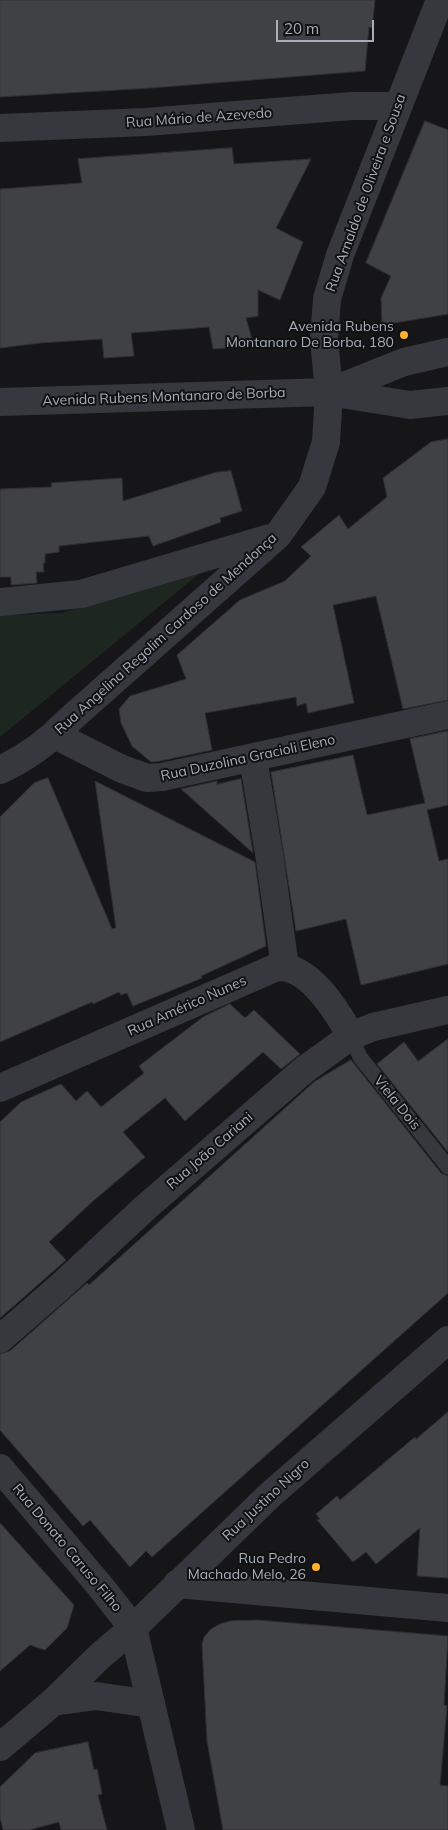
<!DOCTYPE html>
<html>
<head>
<meta charset="utf-8">
<style>
	body { margin:0 }
	#map { position:relative; width:448px; height:1830px; overflow:hidden; background:#161618; font-family:Mulish,sans-serif }
	canvas { display:block }
	.scale { position:absolute; left:276px; top:20px; width:98px; height:22px; box-sizing:border-box; border:2px solid #a7adb9; border-top:0; padding-left:6px; font-size:15px; line-height:18px; white-space:nowrap; color:#a7adb9; -webkit-text-stroke:4px #111113; paint-order:stroke }
</style>
</head>
<body>
<div id="map">
<canvas width="448" height="1830"></canvas>
<div class="scale">20 m</div>
</div>
<script>
const context = document.querySelector('canvas').getContext('2d');
context.lineJoin = 'round';
function fill(path, color) {
  context.fillStyle = color;
  context.fill(path, 'evenodd');
}
function stroke(path, color, width, dash) {
  context.strokeStyle = color;
  context.lineWidth = width;
  context.lineCap = dash ? 'butt' : 'round';
  context.setLineDash(dash || []);
  context.stroke(path);
}
function write(font, color, halo, rows, align = 'center') {
  context.font = font + ' Mulish,sans-serif';
  context.lineWidth = 4;
  context.setLineDash([]);
  context.textBaseline = 'middle';
  context.strokeStyle = halo;
  context.fillStyle = color;
  for (const [text, x, y, turn = 0] of rows) {
    context.save();
    context.translate(x, y);
    context.rotate((+turn || 0) * Math.PI / 180);
    context.textAlign = isNaN(turn) ? turn : align;
    if (halo) context.strokeText(text, 0, 0);
    context.fillText(text, 0, 0);
    context.restore();
  }
}
fill(new Path2D(`
	M211 564 0 737V615L62 613Z`), '#1e271f');
const building = new Path2D(`
	M0 0H375L372 28 369 27 365 71 151 88 0 97Z
	M425 121 448 130V314L382 325 381 298 391 276 366 263Z
	M232 148 234 164 311 159 276 228 303 242 280 300 258 290V316L246 318 254 346 213 349 209 327 131 333 134 356 104 358 102 339 40 343 0 348V189L82 183 78 159Z
	M448 439V700L403 709 376 596 333 605 354 703 308 713 306 703 297 706 296 697 205 713 212 750 160 761 151 762 132 746 121 723 119 709 130 696 186 679 177 655 240 600 285 581 311 556 301 547 339 515 348 529 387 497 383 478 431 442Z
	M231 471 242 511 220 518 221 522 153 546 149 536 59 546V552L45 554V563H43L44 572H36L37 583 11 585V577H0V489L52 487 51 483 122 478 123 501 217 472Z
	M448 731V805L427 810 439 861 448 859V964L361 985 346 919 296 931 271 772 353 755 367 815 425 803 410 739Z
	M48 778 112 929 116 928 95 781 255 862 266 946 201 976 202 978 133 1006 127 993 121 995 119 992 93 1004 92 1002 0 1042V817L34 783Z
	M241 779 253 853 181 789 217 781V784Z
	M230 1004 245 1018 254 1010 300 1054 281 1069 263 1052 185 1121 165 1098 123 1132 145 1157 93 1201 49 1242 66 1260 0 1318V1122L21 1102 61 1084 76 1101 87 1091 101 1107 144 1073 139 1066 203 1017Z
	M448 1039V1152L377 1064 404 1042 418 1061Z
	M351 1060 441 1173 448 1176V1293L152 1557 146 1551 130 1567 90 1520 83 1526 0 1430V1354L10 1351 87 1283 89 1285 314 1082Z
	M448 1412V1578L417 1576 420 1528 376 1564 366 1552 353 1562 317 1520 320 1519 316 1514 337 1496 340 1500 415 1437 416 1439Z
	M0 1523 74 1605 67 1628 45 1650 30 1645 0 1671Z
	M257 1620 448 1636 444 1705 447 1706 440 1785 448 1786V1830H223L207 1741 202 1644 204 1637 211 1629 220 1624 230 1621Z
	M88 1742 94 1770 97 1769 102 1794 98 1795 107 1830H61L59 1822 29 1830H3L0 1817V1787L35 1753Z`);
fill(building, '#404145');
stroke(building, '#303034', 1);
stroke(new Path2D(`
	M351 1036 360 1057 448 1167`), '#37383e', 15);
stroke(new Path2D(`
	M0 128 146 122 352 106H398
	M0 602 81 594 270 538
	M55 735 122 769 147 778 162 777 448 715
	M253 758 270 860 285 967
	M0 770C26 758 47 743 67 722L278 535 312 487 326 442 329 392 324 339 327 299 340 255 440 0
	M0 1088 277 967C309 965 337 1011 351 1036
	M0 1339 61 1286 146 1207 304 1070 351 1036 373 1027 448 1010
	M0 1468 100 1586 133 1628 100 1656 53 1702 0 1747
	M177 1584 448 1608
	M53 1702 96 1696 151 1704`), '#37383e', 28);
stroke(new Path2D(`
	M329 392 404 362 448 352
	M0 402 329 392 410 405 448 401
	M181 1830 133 1628 270 1495 448 1340`), '#37383e', 28);
for (const [x, y, r, color] of [
	[404,335,5,"#ffb227"],
	[316,1567,5,"#ffb227"]
]) {
  const dot = new Path2D();
  dot.arc(x, y, r, 0, 2 * Math.PI);
  context.fillStyle = color;
  context.fill(dot);
  stroke(dot, '#111113', 2);
}
write('14px', '#a7adb9', '#111113', [
	["Rua Mário de Azevedo",199,118,-4],
	["Rua Arnaldo de Oliveira e Sousa",366,193,-70],
	["Avenida Rubens Montanaro de Borba",164,397,-2],
	["Rua Angelina Regolim Cardoso de Mendonça",166,634,-42],
	["Rua Duzolina Gracioli Eleno",248,758,-12],
	["Rua Américo Nunes",187,1006,-24],
	["Viela Dois",397,1103,51],
	["Rua João Cariani",210,1151,-41],
	["Rua Justino Nigro",266,1500,-43],
	["Rua Donato Caruso Filho",67,1548,50]
]);
write('14px', '#a7adb9', '#111113', [
	["Avenida Rubens",394,327],
	["Montanaro De Borba, 180",394,343],
	["Rua Pedro",306,1559],
	["Machado Melo, 26",306,1575]
], 'right');
</script>
</body>
</html>
